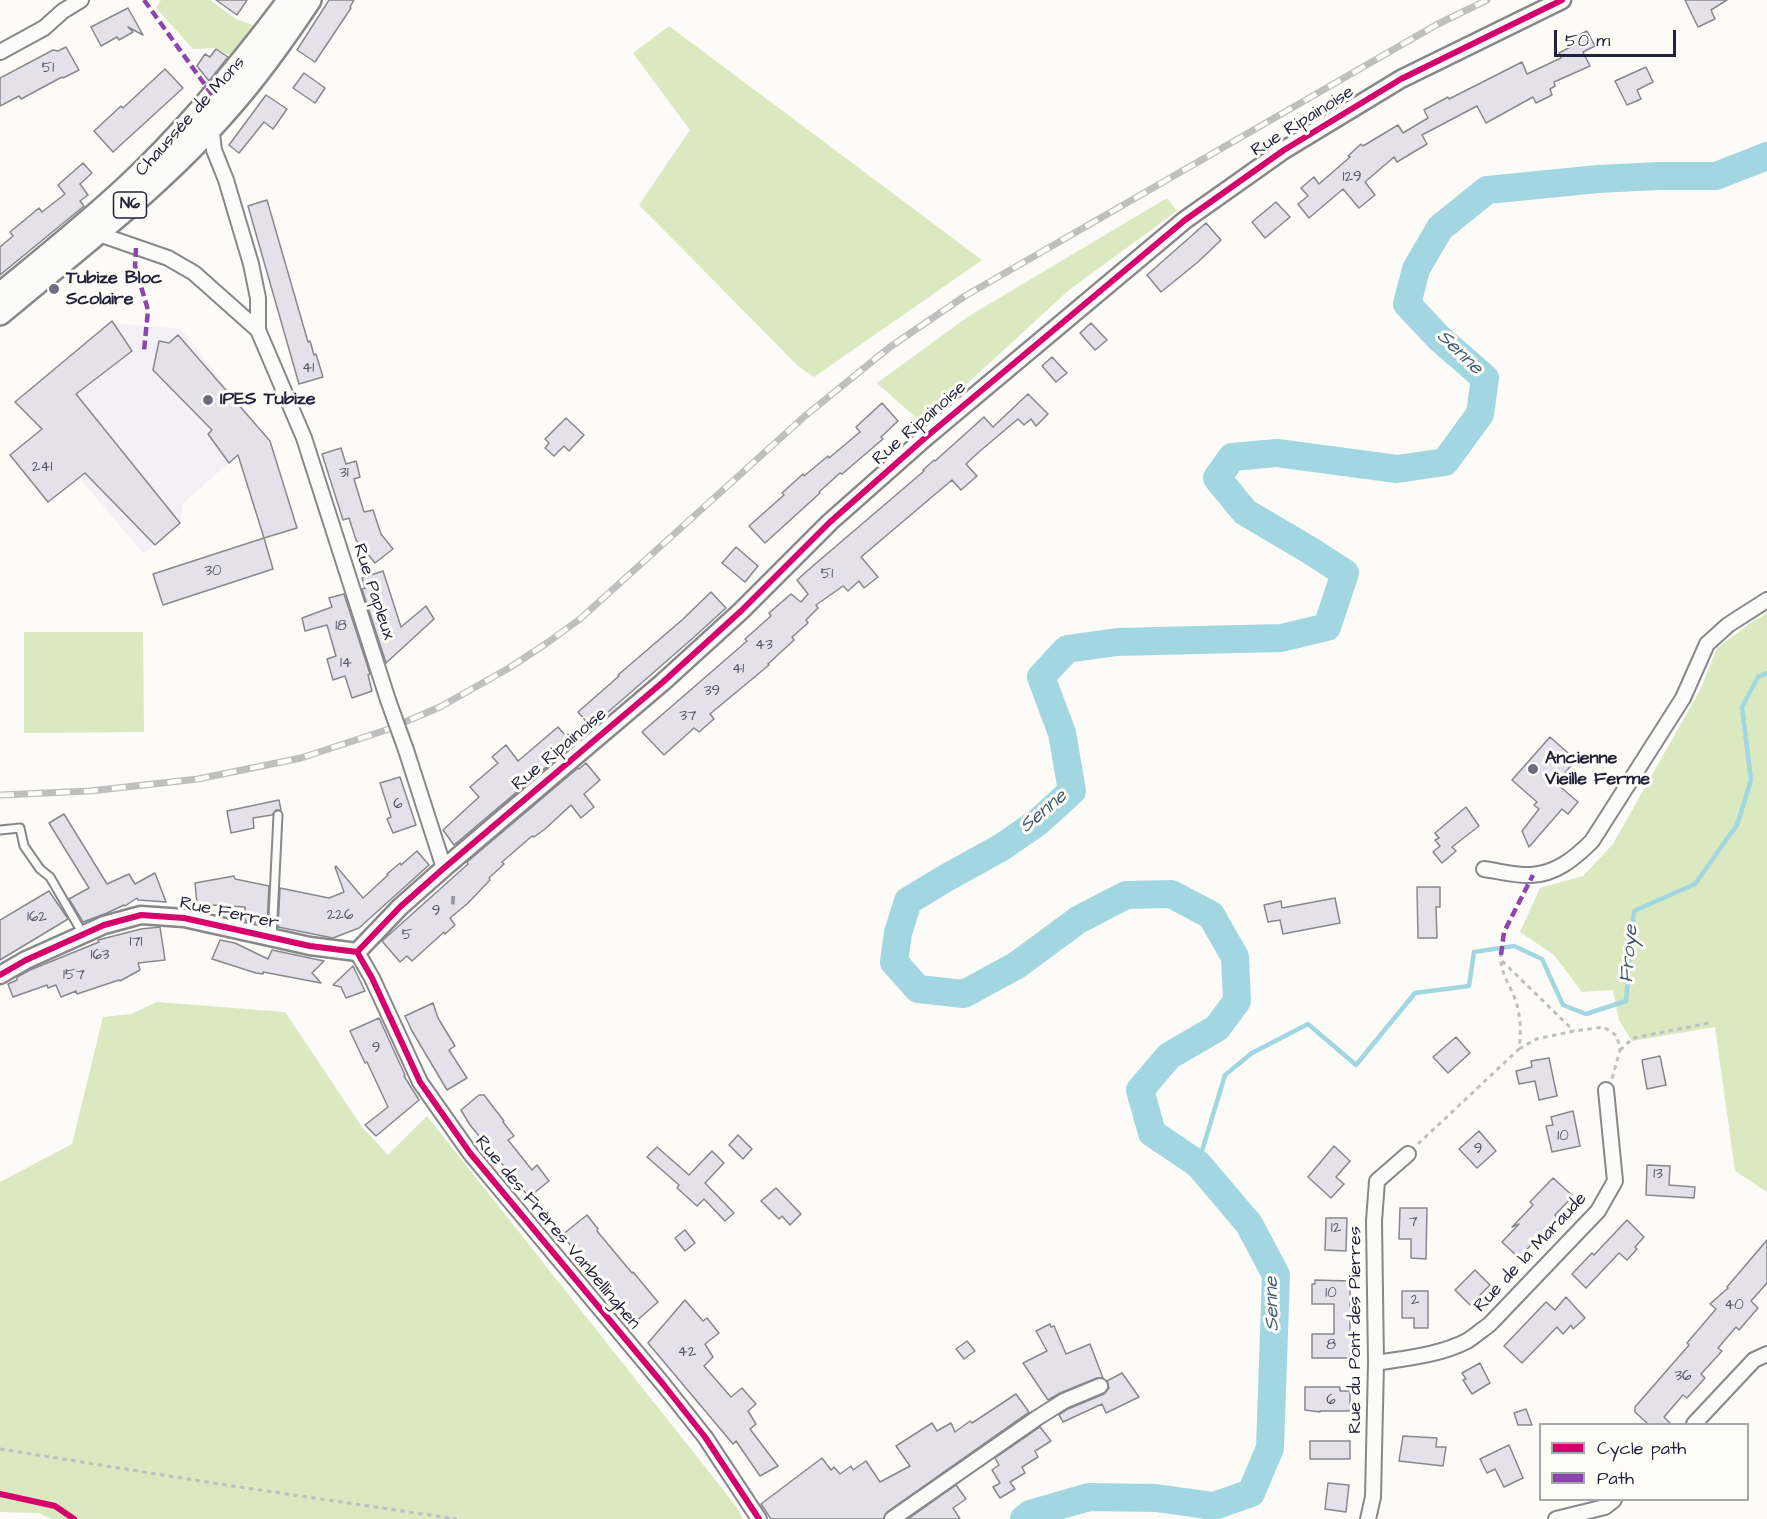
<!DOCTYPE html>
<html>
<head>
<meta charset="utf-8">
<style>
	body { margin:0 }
	#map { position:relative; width:1767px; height:1519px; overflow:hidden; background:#fcfbf8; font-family:"Architects Daughter",sans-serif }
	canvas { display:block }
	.legend { position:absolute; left:1539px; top:1423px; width:210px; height:78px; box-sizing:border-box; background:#fdfcf7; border:2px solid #a5a5ac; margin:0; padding:8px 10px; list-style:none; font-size:18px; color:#22223b }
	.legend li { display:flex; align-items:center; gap:12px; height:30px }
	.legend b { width:30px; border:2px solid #a5a5ac }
	.scale { position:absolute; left:1554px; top:30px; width:122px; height:27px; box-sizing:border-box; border:3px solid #22223b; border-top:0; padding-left:8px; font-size:18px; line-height:21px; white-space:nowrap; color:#22223b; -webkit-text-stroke:4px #fdfcf7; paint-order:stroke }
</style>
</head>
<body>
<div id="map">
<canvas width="1767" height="1519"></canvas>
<ul class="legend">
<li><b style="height:8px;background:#d6006c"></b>Cycle path</li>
<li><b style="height:8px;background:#8e44ad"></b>Path</li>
</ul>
<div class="scale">50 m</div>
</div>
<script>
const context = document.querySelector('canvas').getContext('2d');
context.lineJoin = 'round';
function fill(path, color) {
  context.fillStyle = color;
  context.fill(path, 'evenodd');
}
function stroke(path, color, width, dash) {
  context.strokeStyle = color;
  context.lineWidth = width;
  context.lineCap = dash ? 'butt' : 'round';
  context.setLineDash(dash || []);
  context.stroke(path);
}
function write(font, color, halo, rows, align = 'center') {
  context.font = font + ' "Architects Daughter",sans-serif';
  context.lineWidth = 6;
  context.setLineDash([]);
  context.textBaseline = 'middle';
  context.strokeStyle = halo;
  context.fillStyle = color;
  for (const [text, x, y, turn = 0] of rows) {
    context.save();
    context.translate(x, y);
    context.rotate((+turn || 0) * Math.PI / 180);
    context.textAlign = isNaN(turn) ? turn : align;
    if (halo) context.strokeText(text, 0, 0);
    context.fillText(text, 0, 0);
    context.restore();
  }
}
fill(new Path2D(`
	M115 323 181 329 263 433 183 503 180 527 143 553 15 402Z`), '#f4f1f6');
fill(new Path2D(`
	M161 0H210L236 19 255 26 236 58 214 48 193 49 156 8Z
	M669 26 982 260 814 377 798 366 639 205 690 130 633 53Z
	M1167 198 1177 211 1069 290 923 424 877 383 969 316Z
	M1767 613V1192L1735 1171 1715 1027 1632 1041 1619 1020 1613 990 1582 992 1554 955 1520 932 1540 888 1583 876 1613 844 1700 690 1717 648 1749 624Z
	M24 632H143L144 732 24 733Z
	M157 1002 285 1012 362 1127 388 1155 427 1116 736 1506 743 1519H52L39 1513 0 1512V1182L72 1144 103 1017 131 1014Z`), '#dae9c0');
stroke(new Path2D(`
	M1198 1164 1225 1075 1252 1053 1308 1024 1356 1065 1415 993 1469 986 1474 952 1514 946 1542 959 1563 1005 1586 1014 1626 1001 1634 911 1695 884 1737 825 1751 780 1742 707 1758 677 1767 673`), '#a2d7e2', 4.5);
stroke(new Path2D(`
	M1024 1519 1030 1514 1089 1497 1156 1498 1214 1506 1251 1493 1270 1448 1276 1275 1249 1224 1198 1164 1152 1133 1140 1090 1169 1056 1217 1028 1237 1001 1235 957 1211 915 1171 894 1126 895 1078 920 1017 965 964 994 918 989 894 962 898 933 908 901 946 878 1002 847 1038 822 1072 791 1062 733 1041 677 1067 649 1117 642 1281 638 1327 627 1345 573 1311 551 1245 512 1217 478 1232 457 1277 453 1397 469 1445 462 1480 414 1485 378 1439 338 1407 304 1416 269 1440 228 1487 190 1598 179 1658 176H1716L1767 156`), '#a2d7e2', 28);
const building = new Path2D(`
	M216 0H247L237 15Z
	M329 0H354L350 7 351 8 315 62 297 50Z
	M1685 0H1727L1711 10 1715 19 1698 27Z
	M128 8 143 35 128 27 133 32 119 40 117 37 101 46 91 27Z
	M1587 31 1595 46 1583 52 1590 66 1554 82 1555 86 1550 89 1552 95 1536 103 1533 97 1486 123 1477 106 1422 135 1427 144 1397 162 1394 157 1365 182 1375 195 1359 208 1343 189 1309 218 1298 204 1308 196 1301 188 1314 177 1319 184 1350 157 1348 156 1361 144 1363 146 1398 125 1403 133 1428 118 1424 110 1448 97 1449 99 1522 62 1527 74 1561 58 1559 53 1574 45 1571 39Z
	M66 47 79 70 63 78 62 77 21 99 19 96 0 106V78L53 50 58 51Z
	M216 49 228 57 209 81 197 66 205 54 210 57Z
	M1646 67 1653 82 1637 90 1641 99 1627 105 1615 81Z
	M165 69 183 88 113 152 94 131 121 106 123 108Z
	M304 73 325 88 315 103 293 88Z
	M266 95 287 109 273 129 264 122 239 153 229 145Z
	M83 163 92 173 80 184 88 195 80 201 84 206 0 275V247L13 236 10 232 39 208 42 212 65 194 58 185Z
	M267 200 308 342 310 341 314 355 316 354 323 377 299 384 248 206Z
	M1276 202 1290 217 1265 238 1252 222Z
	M1206 223 1221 240 1198 262 1161 292 1147 275Z
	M112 321 132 351 76 394 180 523 155 545 85 473 48 502 10 455 42 429 15 402Z
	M1091 323 1107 340 1095 350 1080 333Z
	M178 335 270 441 297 528 264 538 238 455 229 463 208 434 212 430 153 370 159 341 169 343Z
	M1052 357 1067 373 1056 382 1042 366Z
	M1028 394 1048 414 1036 426 1031 419 1024 425 1018 419 980 451 966 464 977 476 961 490 952 480 861 557 878 577 864 588 859 581 848 591 843 586 816 605 818 608 806 620 808 623 792 637 794 640 768 664 769 665 710 714 714 719 699 732 694 728 664 755 642 732 747 641 745 639 771 616 769 613 791 594 801 602 808 594 797 580 814 565 924 471 923 470 934 460 935 461 984 417 993 427Z
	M882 403 898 421 881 437 883 439 842 474 840 473 819 492 820 493 765 543 749 526 784 495 782 493 803 474 804 476 828 456 829 458 860 432 856 427Z
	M566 418 584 435 569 451 564 446 554 456 545 448 549 443 545 439Z
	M341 448 346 464 356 461 360 477 354 479 364 512 373 510 381 534 393 549 375 563 356 540 349 518 343 520 322 454Z
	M264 538 273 569 163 605 153 574Z
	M736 547 758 566 745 582 722 563Z
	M383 571 401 627 426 606 434 619 386 663 362 589 365 588 362 578Z
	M711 592 726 608 693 638 591 727 578 712 619 676 618 675 682 620Z
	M344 594 370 674 368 675 372 691 352 698 345 676 333 680 327 659 336 656 327 625 305 631 302 618 332 607 329 598Z
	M558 727 572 743 563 751 564 752 454 845 443 830 479 797 470 787 498 763 492 757 506 745 518 761Z
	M1550 737 1576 760 1556 783 1578 802 1568 814 1562 809 1529 847 1522 831 1539 809 1534 805 1537 802 1512 780Z
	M586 763 600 780 584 794 594 807 581 818 571 805 545 829 534 837 532 836 502 862 504 864 489 878 490 880 467 904 450 918 455 925 445 934 444 932 412 961 407 956 400 962 382 941 468 864 467 862 578 768 579 769Z
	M400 777 416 825 393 833 387 819 391 817 380 783Z
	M279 800 281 810H276L272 815 253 818 254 828 231 833 227 811Z
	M1466 807 1479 826 1452 847 1456 851 1442 863 1433 852 1440 846 1435 840 1439 838 1435 833Z
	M64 814 107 884 129 874 135 884 155 873 166 902 138 900 137 898 125 906 124 905 107 913 83 922 69 899 89 888 49 823Z
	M417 851 429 865 359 928 333 938 278 927 280 888 329 898 344 892 335 867 336 866 363 898 388 875 387 874 400 863 401 865Z
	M234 876 235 879 269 886 267 925 245 920V907L197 904 195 883Z
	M1417 887H1440V907H1436L1437 938H1418Z
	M49 891 68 919 0 960V920Z
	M1335 898 1340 923 1283 934 1280 920 1268 922 1264 905 1281 901 1282 908Z
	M160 927 165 960 138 963 140 970 120 981 119 980 77 994 76 991 61 997 56 985 48 988 47 985 13 997 8 984 17 980V977L30 970 99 942 98 940 141 929Z
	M220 940 235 943 268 959 272 950 324 961 312 973 321 983 263 972V974L256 973 212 959Z
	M353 966 365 991 346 998 341 987 333 985Z
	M433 1003 438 1018 455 1046 449 1050 467 1078 447 1090 412 1031 405 1016Z
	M379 1018 405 1075 404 1076 419 1100 376 1136 365 1125 388 1107 367 1062 365 1063 350 1031Z
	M1456 1037 1470 1053 1448 1073 1433 1057Z
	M1660 1056 1666 1085 1647 1089 1642 1060Z
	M1549 1058 1557 1096 1539 1100 1535 1081 1519 1084 1516 1071 1532 1067 1531 1061Z
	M479 1095H484L504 1121 503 1122 514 1136 508 1140 532 1170 537 1165 549 1181 529 1197 470 1125 461 1110Z
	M1573 1111 1580 1146 1552 1152 1546 1126 1553 1125 1551 1117Z
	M1479 1131 1496 1151 1477 1168 1459 1149Z
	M738 1135 752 1149 743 1159 729 1145Z
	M1334 1146 1350 1161 1336 1177 1344 1184 1331 1198 1308 1177Z
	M657 1147 689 1175 712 1151 724 1163 705 1183 734 1213 725 1221 704 1199 697 1206 677 1188 679 1185 647 1157Z
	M1647 1165 1670 1166 1669 1185 1695 1187 1694 1198 1646 1195Z
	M1553 1178 1573 1196 1555 1215 1557 1217 1519 1258 1502 1242 1519 1224 1512 1227 1533 1205 1530 1202Z
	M776 1188 801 1214 790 1225 782 1216 779 1219 761 1201Z
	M1400 1208H1427L1426 1259 1411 1258V1239H1399Z
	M587 1215 598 1229 597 1231 632 1273 633 1272 658 1302 634 1323 562 1235Z
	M1326 1218H1347L1346 1251 1325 1250Z
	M1627 1220 1644 1237 1635 1247 1637 1249 1627 1260 1619 1253 1586 1288 1572 1274 1592 1253 1594 1255Z
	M685 1230 695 1243 685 1251 675 1238Z
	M1767 1240V1283L1751 1301 1758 1308 1739 1330 1736 1327 1718 1348 1722 1351 1701 1374 1705 1378 1687 1398 1683 1395 1664 1417 1672 1425H1649L1635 1412V1407L1689 1345 1687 1343 1716 1309 1710 1304 1728 1288 1727 1287Z
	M1475 1270 1490 1285 1470 1305 1455 1290Z
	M1315 1280 1350 1281V1358H1312V1334H1334V1304H1312V1284H1315Z
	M1402 1291H1428V1328H1414V1318H1402Z
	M1566 1297 1585 1318 1573 1329 1571 1325 1563 1334 1557 1327 1522 1363 1504 1346 1546 1302 1555 1310Z
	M685 1300 703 1321 707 1318 719 1333 705 1344 713 1357 704 1366 731 1397 742 1388 756 1404 748 1411 756 1424 750 1429 778 1466 760 1476 736 1441 733 1444 648 1343Z
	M1050 1324 1051 1327 1054 1326 1066 1354 1090 1344 1103 1378H1097L1060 1393 1048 1400 1023 1363 1047 1351 1036 1331Z
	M967 1341 975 1351 964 1359 956 1349Z
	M1480 1363 1490 1383 1472 1394 1463 1380 1466 1379 1462 1373Z
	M1122 1373 1139 1397 1106 1413 1102 1404 1063 1422 1059 1415 1068 1409 1104 1394 1109 1388 1107 1381Z
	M1305 1387H1340V1391H1350V1411H1320V1412L1305 1410Z
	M1016 1394 1029 1412 887 1512 883 1519H771L761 1504 822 1458 831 1470 834 1467 840 1474 851 1466 853 1470 866 1461 880 1482 910 1466 896 1446 932 1423 937 1431 951 1423 955 1432 970 1421 972 1423Z
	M1526 1409 1532 1425H1518L1514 1413Z
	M1040 1427 1051 1441 1035 1451 1038 1457 1022 1467 1025 1473 1010 1482 1015 1489 1000 1498 993 1487 1000 1483 992 1470 999 1465 995 1458Z
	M1403 1436 1437 1438 1436 1447H1446L1443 1466 1399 1461Z
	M1310 1441H1350V1459H1310Z
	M1509 1445 1523 1478 1504 1487 1495 1469 1487 1473 1480 1459Z
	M1328 1483 1349 1485 1346 1512 1325 1509Z
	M956 1485 966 1499 953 1508 960 1519H908Z`);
fill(building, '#e4e1ea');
stroke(building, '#88888c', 1.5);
const service = new Path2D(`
	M0 830 20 828 24 846 40 869 50 877 83 934
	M272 938 278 815`);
const minor = new Path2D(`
	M0 52 44 28 63 11 81 0
	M211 126 214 150 226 180 251 264 258 298V330L304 438 388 700
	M93 232 168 258 194 273 258 330
	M406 750 444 868
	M1484 869C1499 871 1516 876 1531 875 1556 874 1575 858 1592 841L1683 698 1707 644 1728 625 1767 600
	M357 952 372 978 420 1082 470 1153 663 1384 705 1437 759 1519
	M1376 1363C1407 1358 1440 1355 1467 1341 1475 1336 1483 1329 1490 1324L1598 1211 1615 1181 1606 1090
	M1694 1424 1754 1360 1767 1354
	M892 1519 1037 1418 1064 1401 1100 1386
	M1368 1519 1373 1497 1376 1363 1374 1221 1377 1181 1408 1154
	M1556 1519 1605 1507 1614 1500`);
const tertiary = new Path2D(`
	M0 975 26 960 104 925 141 915 184 918 310 946 357 952 400 907 444 868 663 682 741 611 830 522 926 437 1185 220 1284 150 1401 79 1562 0`);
const primary = new Path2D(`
	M0 294C43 259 86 224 126 187 187 130 239 67 289 0
	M0 314C79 248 163 185 231 106 260 73 286 36 310 0`);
stroke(service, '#88888c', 11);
stroke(minor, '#88888c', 18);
stroke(tertiary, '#88888c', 21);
stroke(primary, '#88888c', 26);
stroke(new Path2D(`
	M1502 961 1574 1031
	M1519 1049 1536 1039 1574 1031 1604 1027 1617 1036 1620 1050 1612 1079
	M1620 1050 1633 1038 1709 1023
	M1418 1144 1519 1049C1521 1034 1521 1020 1517 1005 1513 989 1499 973 1501 955
	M0 1449 219 1484 457 1519`), '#bfbfc0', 3, [4.5, 4.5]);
stroke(service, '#fbfbf9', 7);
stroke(minor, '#fbfbf9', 14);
stroke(tertiary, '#fbfbf9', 16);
stroke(primary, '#fbfbf9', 21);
const rail = new Path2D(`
	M0 795 90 791 198 779 301 758 386 730 440 707 509 668 547 643 580 619 805 416 890 347 965 296 1436 25 1487 0`);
stroke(rail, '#bfbfc0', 7);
stroke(rail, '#fdfcf7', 4.5, [14]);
const minorBridge = new Path2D(`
	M388 700 406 750`);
stroke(minorBridge, '#88888c', 18, []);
stroke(minorBridge, '#fbfbf9', 14);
stroke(new Path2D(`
	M144 0 213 96
	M136 248 135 266 148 310 144 351
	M1501 955 1504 932 1533 875`), '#8e44ad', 4.5, [9, 4.5]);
stroke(new Path2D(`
	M357 952 400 907 444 868 663 682 741 611 830 522 926 437 1185 220 1284 150 1401 79 1562 0
	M357 952 372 978 420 1082 470 1153 663 1384 705 1437 759 1519
	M0 975 26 960 104 925 141 915 184 918 310 946 357 952
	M0 1494 55 1506 74 1519`), '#d6006c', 6);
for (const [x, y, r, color] of [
	[54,289,6,"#6e6e7d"],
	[208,400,6,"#6e6e7d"],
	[1533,769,6,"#6e6e7d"]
]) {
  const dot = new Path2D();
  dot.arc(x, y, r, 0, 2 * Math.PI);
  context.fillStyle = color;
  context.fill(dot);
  stroke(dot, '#fdfcf7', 2);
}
write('15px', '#525267', null, [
	["51",48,69],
	["129",1352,178],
	["41",308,369],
	["241",42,468],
	["31",344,474],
	["30",213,572],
	["51",827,575],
	["18",341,627],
	["43",764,646],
	["14",346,664],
	["41",738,670],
	["39",712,692],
	["37",688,717],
	["6",398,805],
	["11",453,902],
	["9",436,912],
	["226",340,916],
	["162",37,918],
	["5",407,936],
	["171",136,943],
	["163",100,956],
	["157",74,976],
	["9",376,1049],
	["10",1563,1137],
	["9",1478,1150],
	["13",1658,1175],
	["7",1413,1223],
	["12",1336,1229],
	["10",1331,1294],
	["2",1415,1301],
	["40",1734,1306],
	["8",1331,1346],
	["42",687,1353],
	["36",1683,1377],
	["6",1331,1401]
]);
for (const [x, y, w] of [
	[130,205,33]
]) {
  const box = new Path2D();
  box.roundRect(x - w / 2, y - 13, w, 26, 4.5);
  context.fillStyle = '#fdfcf7';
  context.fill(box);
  stroke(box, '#22223b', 1.5);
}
write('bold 16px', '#22223b', null, [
	["N6",130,205]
]);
write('18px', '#22223b', '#fdfcf7', [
	["Chaussée de Mons",191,117,-48],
	["Rue Ripainoise",1303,122,-32],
	["Rue Ripainoise",920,424,-41],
	["Rue Papleux",373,592,72],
	["Rue Ripainoise",560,750,-40],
	["Rue Ferrer",229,914,12],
	["Rue des Frères Vanbellinghen",557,1233,50],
	["Rue de la Maraude",1531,1253,-47],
	["Rue du Pont des Pierres",1356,1330,-90]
]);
write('bold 18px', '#22223b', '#fdfcf7', [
	["Tubize Bloc",66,279],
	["Scolaire",66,300],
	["IPES Tubize",220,400],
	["Ancienne",1545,759],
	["Vieille Ferme",1545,780]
], 'left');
write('italic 20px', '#415c72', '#fdfcf7', [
	["Senne",1459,353,44],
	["Senne",1044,812,-40],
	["Froye",1630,954,-85],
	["Senne",1273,1304,-91]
]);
</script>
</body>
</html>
